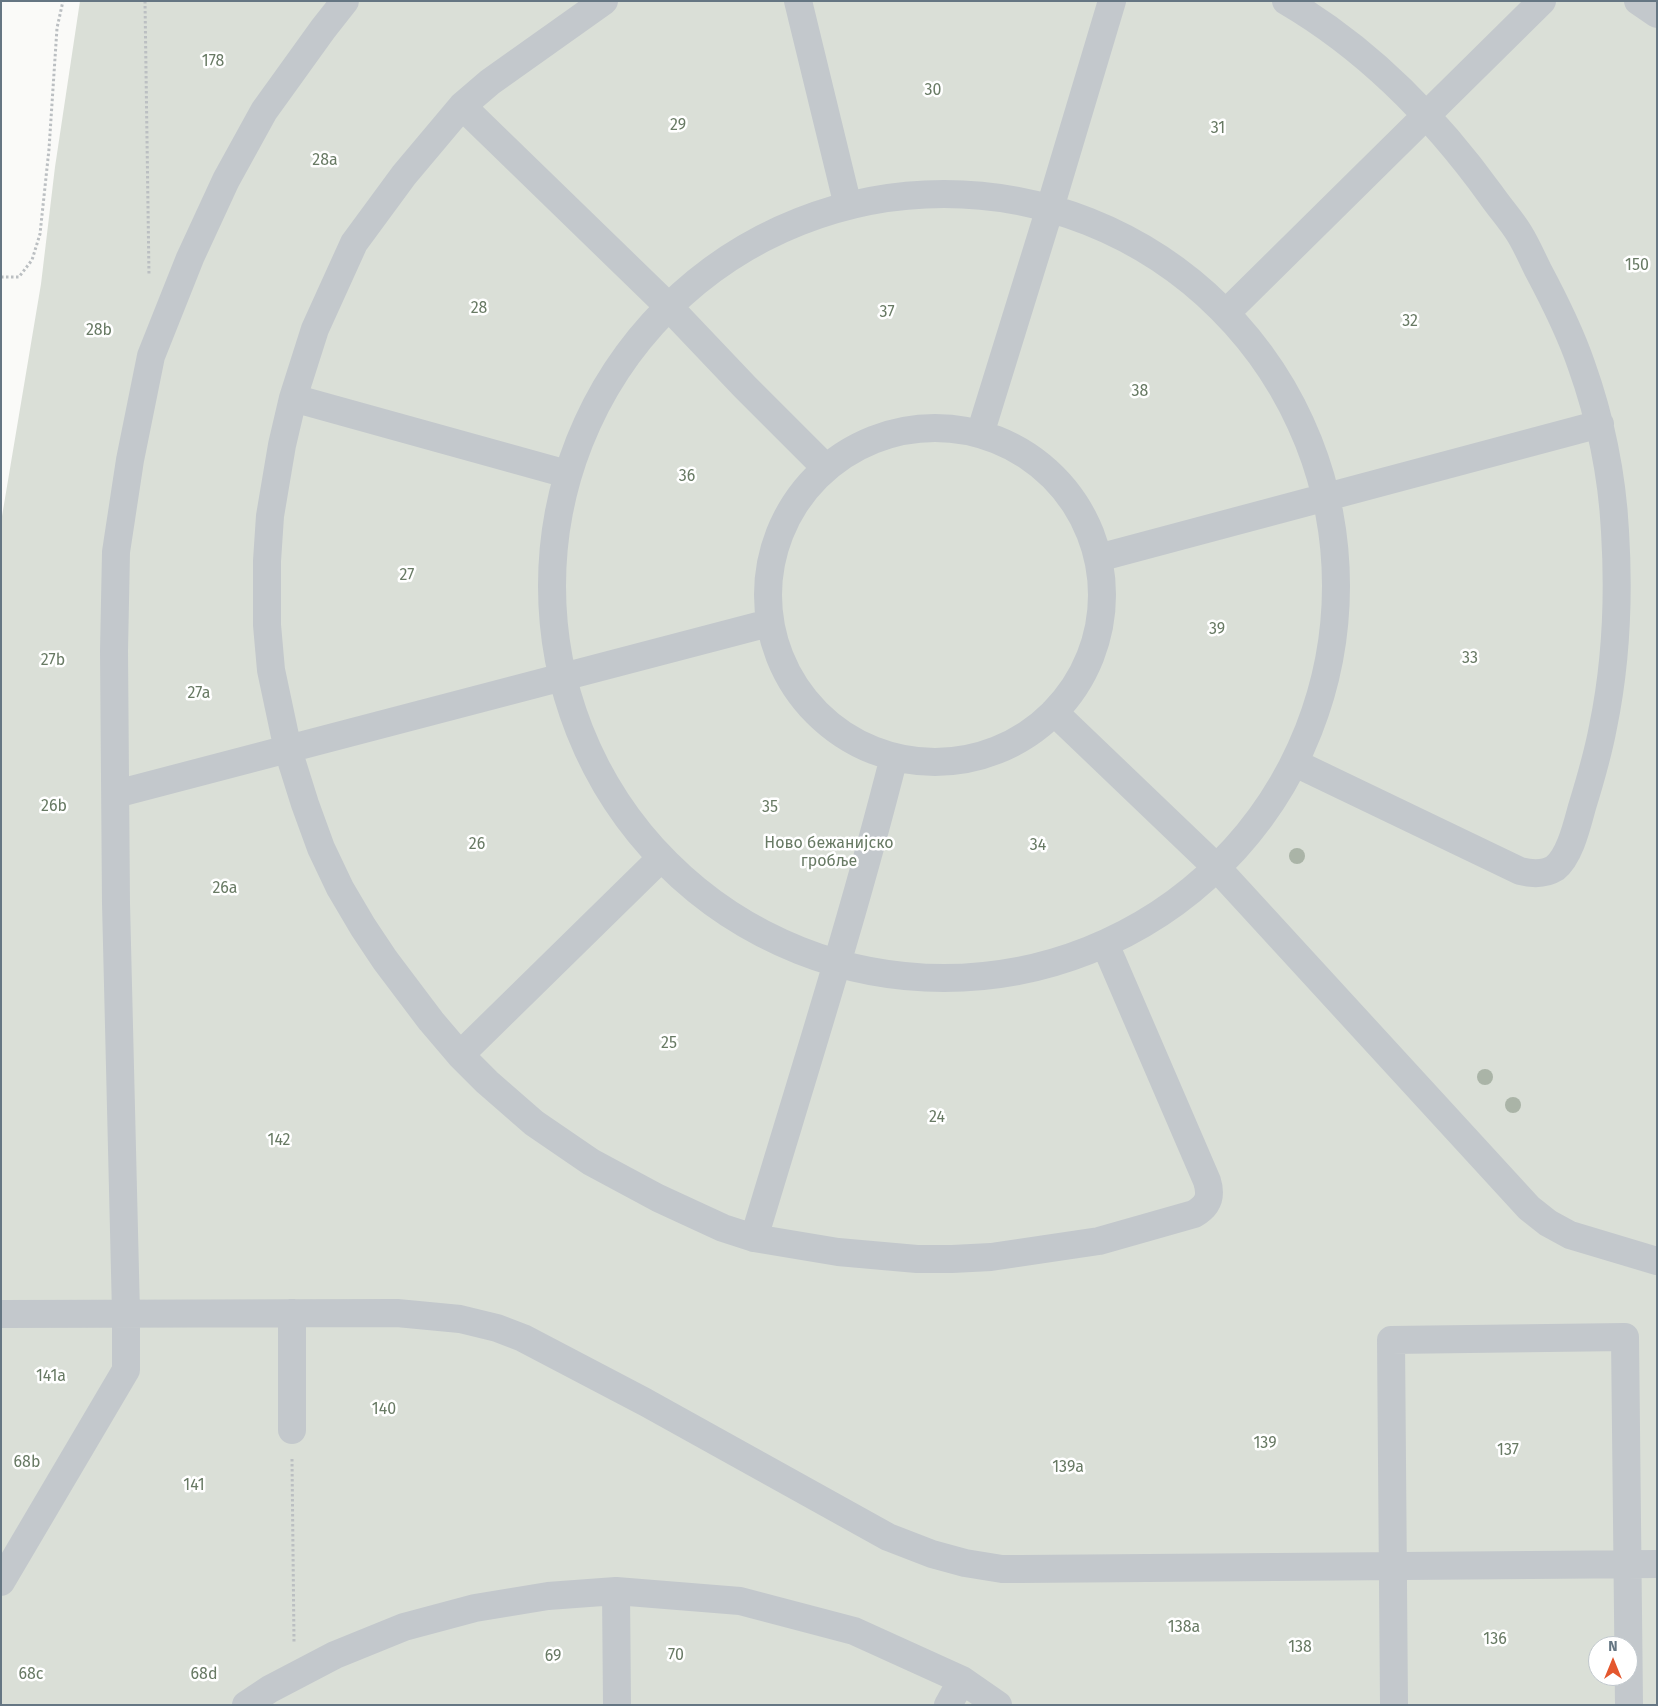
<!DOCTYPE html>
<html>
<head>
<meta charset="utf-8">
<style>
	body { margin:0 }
	#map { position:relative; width:1658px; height:1706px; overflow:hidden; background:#fafaf8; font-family:"Fira Sans",sans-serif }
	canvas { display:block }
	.frame { position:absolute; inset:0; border:2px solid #657683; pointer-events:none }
	.north { position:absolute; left:1588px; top:1636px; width:50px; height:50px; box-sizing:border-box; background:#fff; border:1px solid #c1c8cd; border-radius:50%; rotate:0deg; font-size:14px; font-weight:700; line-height:20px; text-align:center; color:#657683 }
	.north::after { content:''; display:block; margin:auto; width:18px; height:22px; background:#e4572e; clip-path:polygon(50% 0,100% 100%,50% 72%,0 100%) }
</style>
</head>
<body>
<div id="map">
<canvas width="1658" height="1706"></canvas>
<div class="frame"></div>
<div class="north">N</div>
</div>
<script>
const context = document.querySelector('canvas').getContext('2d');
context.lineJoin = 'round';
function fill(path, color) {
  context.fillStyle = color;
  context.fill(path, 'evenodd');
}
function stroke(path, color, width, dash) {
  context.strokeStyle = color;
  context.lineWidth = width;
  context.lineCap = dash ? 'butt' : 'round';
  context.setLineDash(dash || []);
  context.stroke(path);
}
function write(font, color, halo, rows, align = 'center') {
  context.font = font + ' "Fira Sans",sans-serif';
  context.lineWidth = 5;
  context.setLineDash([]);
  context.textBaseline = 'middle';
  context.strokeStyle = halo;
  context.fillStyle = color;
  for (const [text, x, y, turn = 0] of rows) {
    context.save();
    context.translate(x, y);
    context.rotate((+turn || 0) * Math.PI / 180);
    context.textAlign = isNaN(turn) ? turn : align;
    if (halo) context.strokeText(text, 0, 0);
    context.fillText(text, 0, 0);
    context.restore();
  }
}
fill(new Path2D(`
	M80 1H1657V1705H1V522L41 284 55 167ZM1598 1646H1628V1676H1598Z`), '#dadfd7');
stroke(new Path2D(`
	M145 1 149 276
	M1 277H19L32 260 40 234 49 149 57 28 63 1
	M292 1459 294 1642`), '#bbbfc2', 3, [2.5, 2.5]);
stroke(new Path2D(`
	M604 1 490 82 462 106 404 175 354 243 315 329 293 398 282 445 270 516 267 561V625L271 670 288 750 305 804 321 848 340 888 363 927 385 960 431 1021 460 1055 487 1082 534 1123 591 1162 658 1198 723 1228 754 1238 838 1252 917 1259H952L991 1257 1099 1241 1194 1214C1208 1206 1212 1197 1207 1181L1105 944
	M798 1 848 206
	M1286 1C1368 49 1436 119 1491 195 1500 208 1511 220 1519 233 1526 244 1532 258 1538 270 1554 300 1570 332 1581 364 1600 417 1612 474 1615 531 1619 596 1616 664 1603 727 1598 754 1590 781 1582 807 1577 825 1570 856 1555 868 1544 875 1532 874 1520 871L1295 763
	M1638 1 1657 14
	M462 106 668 306 745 387 826 468
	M552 586a392 392 0 1 1 784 0a392 392 0 1 1-784 0Z
	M1226 313 1542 1
	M293 398 567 474
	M768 595a167 167 0 1 1 334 0a167 167 0 1 1-334 0Z
	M980 434 1050 208 1112 1
	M1098 558 1600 424
	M1054 712 1217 868 1529 1208 1548 1223 1570 1235 1657 1261
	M116 794 769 623
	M460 1055 661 858
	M754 1238C802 1078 853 919 894 757
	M292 1313V1430
	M1 1314 397 1313 460 1319 497 1328 523 1338 645 1402 888 1537 932 1554 965 1563 1002 1569H1020L1657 1564
	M1 1582 126 1370V1313L116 903 114 651 116 552 130 460 151 356 190 258 226 180 264 111 323 29 345 1
	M616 1591 617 1705
	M246 1705 270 1689 335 1655 404 1627 475 1608 548 1596 616 1591 740 1601 854 1631 962 1680 998 1705
	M948 1705 962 1680
	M1394 1705 1391 1340 1625 1337 1629 1705`), '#c3c8cc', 28);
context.fillStyle = '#aab4a7';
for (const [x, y] of [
	[1297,856],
	[1485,1077],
	[1513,1105]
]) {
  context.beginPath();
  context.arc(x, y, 8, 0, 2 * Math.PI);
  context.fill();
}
write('16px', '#687a64', '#fff', [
	["178",213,62],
	["30",933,91],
	["29",678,126],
	["31",1218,129],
	["28a",325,161],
	["150",1637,266],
	["28",479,309],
	["37",887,313],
	["32",1410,322],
	["28b",99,331],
	["38",1140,392],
	["36",687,477],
	["27",407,576],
	["39",1217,630],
	["33",1470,659],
	["27b",53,661],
	["27a",199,694],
	["26b",54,807],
	["35",770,808],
	["Ново бежанијско",829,844],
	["гробље",829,862],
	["26",477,845],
	["34",1038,846],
	["26a",225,889],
	["25",669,1044],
	["24",937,1118],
	["142",279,1141],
	["141a",51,1377],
	["140",384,1410],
	["139",1265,1444],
	["137",1508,1451],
	["68b",27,1463],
	["139a",1068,1468],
	["141",194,1486],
	["138a",1184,1628],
	["136",1495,1640],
	["138",1300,1648],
	["70",676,1656],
	["69",553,1657],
	["68c",31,1675],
	["68d",204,1675]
]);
</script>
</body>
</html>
